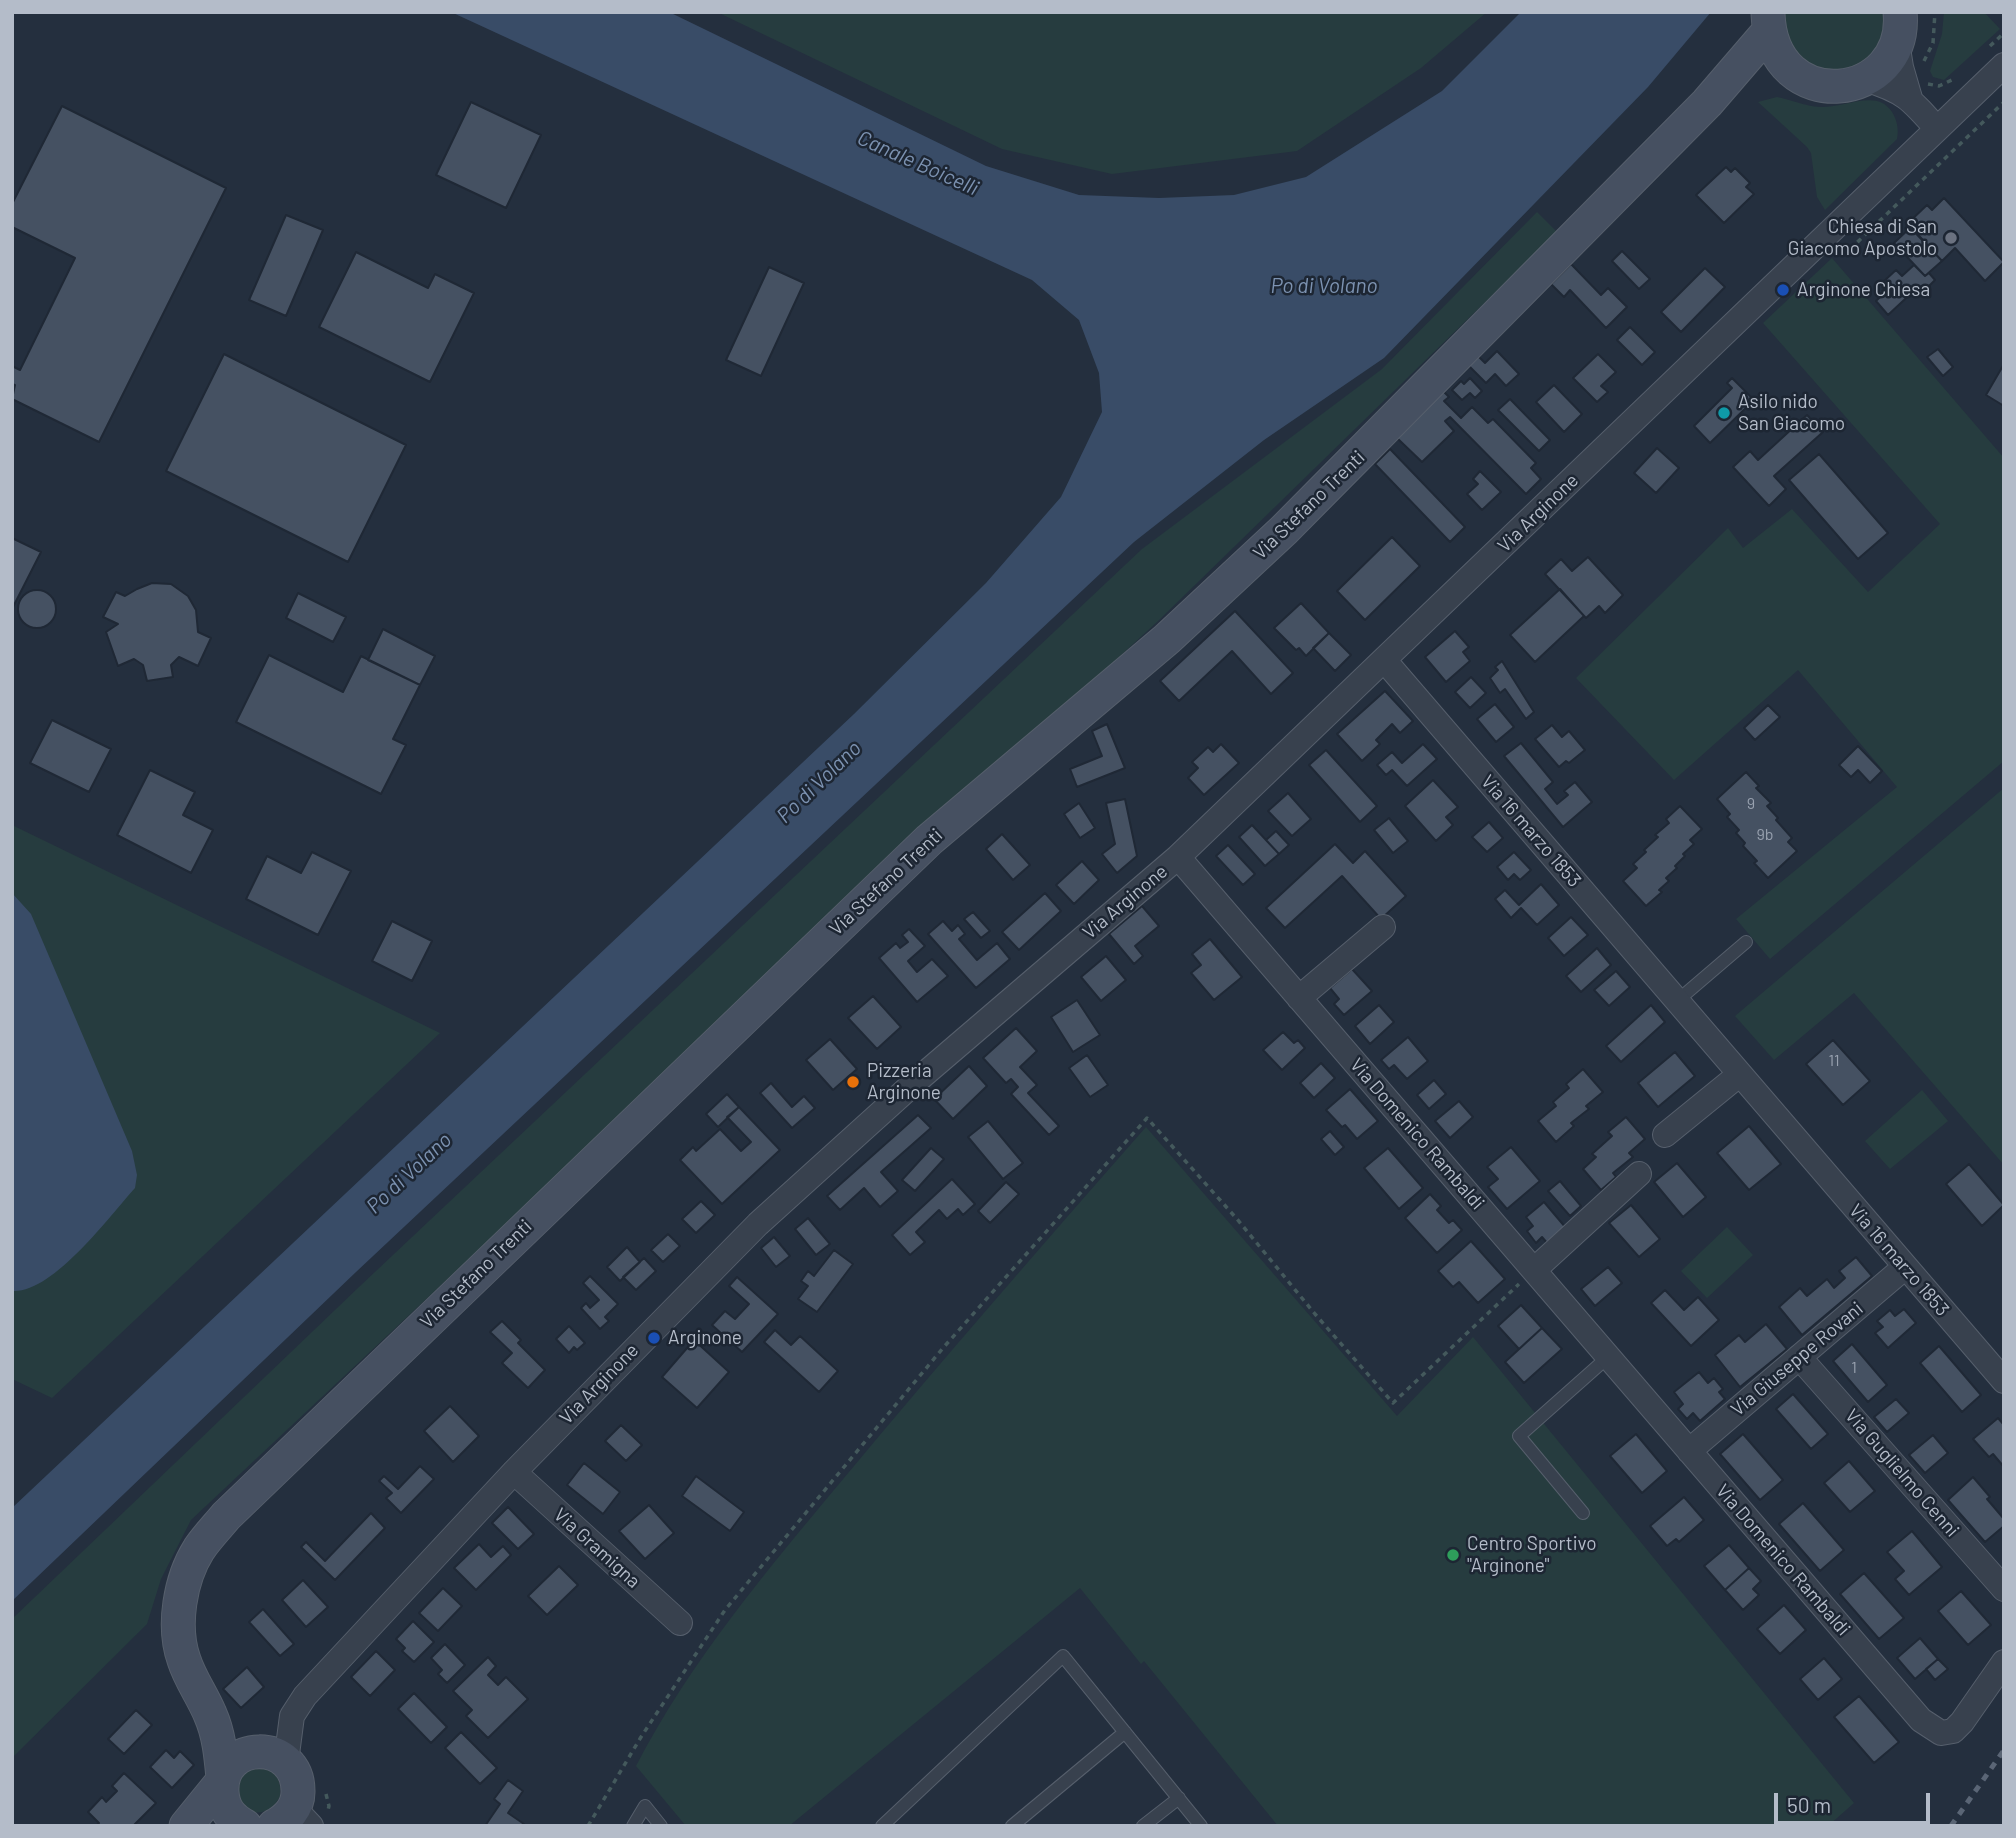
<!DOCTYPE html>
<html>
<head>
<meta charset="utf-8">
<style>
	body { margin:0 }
	#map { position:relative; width:2016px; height:1838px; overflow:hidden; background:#242f3e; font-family:Barlow,sans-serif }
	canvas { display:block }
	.frame { position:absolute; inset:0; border:14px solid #b4bcc9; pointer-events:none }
	.scale { position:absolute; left:1774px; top:1793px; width:156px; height:32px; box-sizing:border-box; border:4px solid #b4bcc9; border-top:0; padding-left:9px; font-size:21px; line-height:24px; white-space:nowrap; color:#b4bcc9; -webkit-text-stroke:5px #1d2633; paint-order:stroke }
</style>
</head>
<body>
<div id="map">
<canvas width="2016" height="1838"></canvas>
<div class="frame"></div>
<div class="scale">50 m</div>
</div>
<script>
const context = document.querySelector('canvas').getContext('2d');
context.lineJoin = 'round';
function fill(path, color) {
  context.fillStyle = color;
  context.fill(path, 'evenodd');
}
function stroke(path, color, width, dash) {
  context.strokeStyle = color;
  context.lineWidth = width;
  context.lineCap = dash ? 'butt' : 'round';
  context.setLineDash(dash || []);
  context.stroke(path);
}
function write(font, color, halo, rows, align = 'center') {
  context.font = font + ' Barlow,sans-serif';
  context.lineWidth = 5;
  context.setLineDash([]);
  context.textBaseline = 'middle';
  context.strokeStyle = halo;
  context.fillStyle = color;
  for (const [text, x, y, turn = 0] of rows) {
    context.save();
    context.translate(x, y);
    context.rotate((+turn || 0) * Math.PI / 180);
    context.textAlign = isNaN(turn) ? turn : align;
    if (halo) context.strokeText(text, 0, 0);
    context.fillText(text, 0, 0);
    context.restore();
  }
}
fill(new Path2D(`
	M717 12H1487L1421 68 1297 151 1112 174 1002 149Z
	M1784 12H1885C1883 30 1882 44 1869 57 1851 77 1805 74 1792 50 1787 39 1786 23 1784 12Z
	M1944 12H1984L2000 29 1944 80 1933 77 1930 71 1942 34Z
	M1777 97C1792 100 1805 106 1820 107 1845 108 1877 88 1892 112 1897 120 1899 129 1897 139L1825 210 1817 197 1811 153 1807 147 1758 102Z
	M1537 212 1557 232 1157 622 619 1118 191 1520 161 1579 147 1624 12 1758V1619L359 1287 1142 549 1382 369Z
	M1832 258 2004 458V761L1770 959 1736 919 1897 787 1798 670 1674 780 1576 678 1728 528 1743 548 1792 509 1868 592 1940 524 1763 323Z
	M2004 788V1165L1854 993 1774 1060 1735 1016Z
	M12 825 440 1033 52 1398 12 1379Z
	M1922 1090 1948 1121 1890 1169 1865 1141Z
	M1146 1127 1397 1416 1473 1337 1854 1803 1828 1826H1278L1144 1661 1141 1664 1080 1588 789 1826H686L636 1766C691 1660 768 1569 844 1478 943 1359 1044 1243 1146 1127Z
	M1727 1227 1753 1255 1707 1298 1681 1271Z
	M260 1765C275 1772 282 1778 280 1796 272 1813 257 1817 241 1807L234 1784 238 1776Z`), '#263c3f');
fill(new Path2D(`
	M451 12H669L986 166 1079 195 1159 198 1234 195 1306 177 1442 91 1521 12H1711L1648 87 1384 358 1264 440 1134 542 356 1272 12 1601V1508L854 714 986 583 1061 497 1102 412 1099 373 1079 320 1032 280Z
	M12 893 31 914 132 1151 137 1175 135 1188C109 1217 52 1294 12 1291Z`), '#394c67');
const building = new Path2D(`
	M471 102 541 135 506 208 436 175Z
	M62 106 226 188 99 442 12 399 15 385 12 384V366L20 370 75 258 12 227V204Z
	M1726 167 1731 172 1735 168 1750 183 1746 187 1754 194 1724 223 1696 195Z
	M1944 198 2004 262 1985 281 1955 248 1942 261 1907 224 1927 205 1932 210Z
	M286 215 323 230 286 316 249 300Z
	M1911 227 1942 261 1925 276 1894 243Z
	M1622 251 1650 279 1639 289 1612 261Z
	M356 252 428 288 435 274 474 293 430 382 319 327Z
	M1571 264 1601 295 1608 288 1627 307 1606 328 1570 290 1564 297 1551 284Z
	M1914 265 1925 276 1929 273 1935 280 1924 291 1919 286 1888 315 1876 301 1889 288 1883 282 1896 270 1902 276Z
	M769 267 804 283 761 376 726 360Z
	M1705 268 1725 287 1681 332 1661 312Z
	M1630 327 1655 352 1642 365 1617 340Z
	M1938 349 1953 367 1943 376 1927 357Z
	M1497 351 1519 374 1506 386 1495 374 1486 383 1468 365 1478 356 1485 363Z
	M224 354 406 445 348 562 166 471Z
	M1598 354 1616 372 1601 386 1608 392 1597 402 1573 378Z
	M2004 364V406L1986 395Z
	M1470 378 1482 391 1475 398 1470 393 1462 400 1452 390 1461 381 1464 384Z
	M1732 378 1754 400 1710 443 1694 426 1732 388 1727 383Z
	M1554 385 1582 414 1564 432 1536 402Z
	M1439 387 1449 397 1444 401 1461 418 1472 407 1488 423 1493 419 1536 463 1531 468 1541 479 1526 494 1450 417 1445 421 1454 431 1422 462 1397 438Z
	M1510 399 1550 440 1539 451 1498 410Z
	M1807 415 1823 432 1774 476 1786 489 1769 506 1733 467 1750 451 1758 460Z
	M1657 448 1679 468 1656 493 1634 473Z
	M1390 449 1465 527 1450 542 1375 464Z
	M1819 454 1888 533 1858 559 1789 480Z
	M1480 471 1501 492 1482 510 1467 494 1478 484 1473 479Z
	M1392 537 1420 566 1365 620 1337 591Z
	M12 538 41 552 12 609Z
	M1588 557 1623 595 1605 613 1599 606 1586 618 1545 574 1561 559 1572 571Z
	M152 583 171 584 188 596 196 610 198 632 211 638 198 666 179 657 171 665 173 677 147 681 143 665 134 659 118 666 106 632 118 624 103 617 116 592 125 596 137 589Z
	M1560 589 1584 616 1535 662 1510 635Z
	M18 609a19 19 0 1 1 38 0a19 19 0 1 1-38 0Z
	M298 593 346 617 333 642 286 618Z
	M1301 603 1329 633 1306 656 1299 648 1296 650 1274 628Z
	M1235 611 1293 673 1271 694 1232 651 1179 701 1160 681Z
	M383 629 435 656 420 685 368 660Z
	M1455 631 1469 647 1463 652 1470 661 1446 682 1425 657Z
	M1329 633 1351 655 1335 671 1313 648Z
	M269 655 343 692 361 656 420 685 393 739 406 745 381 794 236 722Z
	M1502 661 1534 712 1526 719 1505 689 1500 693 1490 678 1498 670 1495 667Z
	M1471 677 1486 693 1470 708 1455 692Z
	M1385 691 1413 721 1400 733 1392 724 1376 740 1380 744 1362 761 1337 734Z
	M1495 704 1514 727 1496 742 1477 719Z
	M1768 705 1780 717 1755 740 1744 728Z
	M52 720 111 749 89 792 30 763Z
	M1107 724 1125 768 1077 787 1070 769 1102 756 1092 731Z
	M1552 725 1562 737 1569 731 1585 750 1569 763 1566 761 1559 767 1535 739Z
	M1521 743 1553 782 1545 789 1557 804 1568 795 1564 791 1575 782 1592 802 1563 827 1504 756Z
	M1221 744 1239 763 1204 795 1188 778 1198 768 1192 762 1208 747 1213 752Z
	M1423 744 1437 759 1407 786 1392 770 1386 775 1377 765 1392 752 1402 763Z
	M1858 746 1882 771 1870 783 1858 770 1851 777 1839 765Z
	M1326 750 1377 806 1360 822 1309 765Z
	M150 770 195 792 183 815 213 830 191 873 117 835Z
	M1746 772 1759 786 1756 788 1771 803 1767 806 1778 818 1776 820 1792 838 1788 842 1797 851 1768 878 1754 863 1757 861 1743 846 1745 843 1736 833 1739 830 1727 817 1730 814 1717 799Z
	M1433 780 1458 807 1446 817 1453 825 1436 841 1405 806Z
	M1288 793 1311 819 1292 836 1268 811Z
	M1125 799 1137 856 1117 873 1102 854 1115 844 1106 803Z
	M1079 803 1095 828 1080 838 1064 814Z
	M1680 806 1702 829 1690 840 1694 844 1683 854 1685 856 1675 866 1677 868 1666 878 1669 881 1659 890 1662 892 1646 906 1623 881 1637 868 1633 864 1646 852 1644 850 1658 837 1655 835 1669 823 1666 819Z
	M1389 818 1408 841 1393 853 1374 830Z
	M1489 822 1503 838 1487 852 1472 837Z
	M1252 825 1279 854 1265 866 1239 837Z
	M1276 831 1289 845 1279 854 1266 840Z
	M1002 834 1030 865 1013 880 986 849Z
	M1335 844 1353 863 1365 851 1406 896 1381 919 1342 876 1285 928 1266 908Z
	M1228 845 1255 874 1243 885 1216 856Z
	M312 852 351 871 318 935 246 899 267 856 301 873Z
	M1514 852 1531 870 1520 880 1514 874 1508 880 1497 867Z
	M1082 861 1099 880 1074 904 1056 885Z
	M1541 884 1559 905 1537 925 1521 908 1511 918 1495 899 1505 890 1519 905Z
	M1045 893 1061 911 1019 950 1002 932Z
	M1142 906 1159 926 1135 946 1143 956 1134 964 1109 934Z
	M973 912 990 931 981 938 964 919Z
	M1571 917 1588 935 1564 956 1548 938Z
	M392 921 432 941 412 981 372 961Z
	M943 921 952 931 958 925 965 934 959 939 977 960 997 943 1010 959 976 988 928 934Z
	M909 929 925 946 908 961 917 972 932 959 948 976 917 1002 879 958 896 943 900 948 908 942 902 935Z
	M1210 939 1242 977 1214 1000 1191 973 1201 965 1192 954Z
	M1597 948 1611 965 1581 992 1566 976Z
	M1106 956 1126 980 1101 1001 1081 977Z
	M1352 969 1372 991 1344 1015 1334 1004 1339 999 1330 988Z
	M1616 971 1630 987 1609 1006 1594 990Z
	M873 996 901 1027 877 1049 848 1018Z
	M1077 1000 1100 1035 1073 1052 1051 1017Z
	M1379 1005 1394 1022 1370 1044 1355 1026Z
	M1651 1005 1665 1022 1621 1062 1606 1046Z
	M1016 1028 1037 1051 1020 1067 1037 1085 1028 1093 1059 1126 1049 1135 1011 1094 1018 1087 1011 1079 1006 1083 983 1058Z
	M1283 1032 1294 1043 1298 1040 1305 1048 1282 1070 1263 1050Z
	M1408 1037 1428 1061 1407 1079 1394 1065 1389 1069 1381 1060Z
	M830 1039 857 1069 833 1090 806 1060Z
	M1833 1040 1870 1081 1843 1105 1806 1064Z
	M1675 1052 1695 1076 1658 1107 1638 1083Z
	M1087 1055 1108 1085 1090 1097 1069 1068Z
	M1321 1063 1335 1078 1314 1098 1300 1083Z
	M969 1066 987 1086 953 1119 934 1099Z
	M1583 1069 1603 1092 1586 1106 1589 1109 1571 1123 1574 1126 1556 1142 1538 1121 1556 1106 1553 1102 1569 1088 1566 1084Z
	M1434 1080 1446 1094 1429 1109 1417 1095Z
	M771 1083 792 1107 804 1096 815 1108 792 1128 760 1093Z
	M1350 1089 1378 1121 1357 1139 1345 1125 1342 1127 1326 1110Z
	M727 1094 739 1107 718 1127 706 1114Z
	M1459 1101 1473 1117 1450 1138 1435 1121Z
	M739 1107 780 1150 722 1204 680 1160 693 1147 696 1151 720 1129 741 1151 751 1142 727 1117Z
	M918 1115 931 1128 881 1172 898 1191 880 1207 864 1188 840 1210 827 1196Z
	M1626 1117 1645 1139 1629 1153 1633 1157 1613 1173 1616 1177 1601 1190 1583 1169 1596 1157 1592 1154 1612 1136 1608 1132Z
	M988 1121 1023 1163 1003 1179 968 1137Z
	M1749 1126 1781 1164 1749 1190 1717 1153Z
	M1330 1131 1344 1147 1335 1155 1321 1139Z
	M1511 1147 1540 1181 1507 1209 1488 1187 1498 1179 1487 1167Z
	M931 1148 944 1159 915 1191 902 1180Z
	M1388 1148 1423 1188 1399 1209 1364 1168Z
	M1677 1163 1706 1197 1683 1217 1654 1182Z
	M1969 1164 2004 1205 1982 1226 1946 1184Z
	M952 1179 975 1204 963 1215 958 1209 947 1219 939 1210 916 1232 925 1242 910 1255 892 1235Z
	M1560 1181 1581 1206 1570 1216 1548 1191Z
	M1006 1182 1019 1194 990 1223 978 1211Z
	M1430 1194 1441 1206 1437 1210 1449 1223 1453 1220 1462 1230 1437 1253 1405 1218Z
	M701 1201 715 1215 696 1233 682 1219Z
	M1544 1202 1566 1228 1548 1244 1542 1237 1536 1243 1527 1231 1533 1226 1526 1217Z
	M1631 1205 1660 1239 1639 1257 1609 1223Z
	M808 1218 830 1244 816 1255 795 1229Z
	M668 1234 680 1246 663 1262 651 1250Z
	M774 1237 790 1256 776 1267 761 1248Z
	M1471 1241 1505 1279 1478 1303 1459 1282 1453 1287 1438 1271Z
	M627 1247 640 1262 620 1281 607 1267Z
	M834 1250 853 1264 817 1312 798 1299 808 1286 801 1281 808 1271 814 1276Z
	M1856 1257 1872 1276 1802 1335 1779 1307 1800 1288 1807 1296 1827 1279 1834 1288 1845 1278 1839 1271Z
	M644 1258 656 1271 636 1290 623 1277Z
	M1608 1267 1622 1283 1595 1306 1581 1289Z
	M590 1276 618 1304 605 1317 609 1321 600 1329 581 1308 586 1303 590 1308 599 1300 583 1283Z
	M737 1277 778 1314 742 1352 712 1325 725 1311 735 1319 749 1304 729 1286Z
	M1665 1290 1684 1310 1698 1297 1719 1320 1691 1346 1651 1303Z
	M1521 1305 1542 1328 1519 1349 1498 1326Z
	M1904 1309 1916 1323 1888 1348 1875 1333 1883 1327 1877 1321 1890 1310 1895 1316Z
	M502 1321 521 1340 518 1343 545 1370 528 1388 502 1363 512 1353 490 1332Z
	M1766 1324 1787 1349 1740 1387 1715 1355 1739 1335 1745 1342Z
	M569 1326 585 1343 577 1350 574 1347 569 1353 556 1339Z
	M1542 1328 1562 1349 1524 1383 1505 1362Z
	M775 1330 791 1345 800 1336 838 1371 819 1392 764 1342Z
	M694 1340 729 1372 697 1408 662 1377Z
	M1852 1344 1887 1385 1868 1402 1833 1361Z
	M1939 1346 1981 1395 1962 1412 1920 1363Z
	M1699 1372 1708 1383 1714 1378 1723 1389 1719 1392 1725 1399 1700 1421 1693 1413 1687 1419 1678 1409 1683 1404 1674 1392Z
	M1793 1394 1828 1434 1811 1449 1776 1409Z
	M1896 1399 1909 1413 1887 1432 1874 1417Z
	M450 1406 479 1436 453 1462 424 1431Z
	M1998 1418 2004 1425V1467L1993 1454 1989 1457 1973 1439Z
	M621 1425 642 1445 626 1461 605 1441Z
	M1636 1434 1667 1471 1642 1493 1610 1456Z
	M1743 1434 1783 1480 1760 1500 1720 1454Z
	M1933 1435 1948 1453 1925 1473 1909 1455Z
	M1849 1461 1875 1491 1850 1512 1824 1483Z
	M584 1463 620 1492 603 1514 567 1485Z
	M420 1466 434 1479 401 1513 386 1498 392 1493 379 1481 384 1476 398 1489Z
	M696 1476 744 1512 730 1531 682 1496Z
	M1973 1477 1990 1497 1987 1499 2004 1519V1526L1985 1542 1948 1500Z
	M1684 1497 1704 1520 1679 1542 1676 1539 1667 1546 1650 1526Z
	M1803 1503 1844 1550 1820 1571 1779 1524Z
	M649 1505 674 1533 645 1559 619 1531Z
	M508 1507 534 1534 518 1549 492 1523Z
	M371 1513 385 1528 335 1580 301 1547 306 1542 325 1561Z
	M1912 1531 1942 1567 1909 1595 1895 1579 1904 1571 1887 1552Z
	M479 1544 491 1557 503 1546 511 1555 476 1590 454 1568Z
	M1729 1545 1749 1568 1725 1590 1704 1566Z
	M559 1566 578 1585 547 1615 528 1596Z
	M1749 1568 1761 1581 1753 1589 1759 1595 1743 1610 1725 1590Z
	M1864 1573 1904 1618 1879 1639 1840 1594Z
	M303 1580 328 1607 306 1627 282 1600Z
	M443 1588 462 1606 438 1631 419 1613Z
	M1961 1591 1991 1625 1968 1645 1938 1611Z
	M1784 1605 1806 1630 1780 1654 1757 1629Z
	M263 1609 294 1644 280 1656 249 1622Z
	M413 1621 434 1642 414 1662 402 1651 405 1648 396 1639Z
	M1920 1638 1938 1659 1915 1679 1897 1658Z
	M445 1644 465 1665 447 1683 438 1674 442 1670 431 1658Z
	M376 1651 395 1670 370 1696 351 1677Z
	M488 1657 496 1666 488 1675 498 1685 506 1677 528 1699 488 1738 466 1716 472 1710 453 1691Z
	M1824 1658 1842 1679 1818 1700 1800 1679Z
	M1938 1659 1948 1669 1935 1680 1926 1669Z
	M247 1667 264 1687 241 1708 223 1689Z
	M414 1693 447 1727 431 1743 398 1709Z
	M1859 1696 1899 1742 1874 1763 1834 1717Z
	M136 1710 152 1725 124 1754 108 1739Z
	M461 1732 497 1768 480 1784 445 1748Z
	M166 1750 174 1758 180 1751 194 1765 172 1788 150 1767Z
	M124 1773 156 1803 133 1826H96L99 1823 88 1812 102 1797 106 1802 117 1791 112 1786Z
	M508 1780 523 1791 508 1813 524 1824 522 1826H485L500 1804 494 1799Z`);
fill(building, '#455162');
stroke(building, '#1f2835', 2);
const service = new Path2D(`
	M1677 1001 1746 942
	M1583 1513 1519 1436 1608 1357
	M633 1826 645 1806 661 1826
	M882 1826 1063 1656 1201 1826
	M1012 1826 1125 1732
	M1143 1826 1179 1798`);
const minor = new Path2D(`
	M1897 42 1901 67 1910 98
	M1865 79C1904 91 1911 99 1937 129
	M1385 661 2004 1381
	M1178 857 1921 1720 1941 1733 1953 1731 1962 1722 2004 1662
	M1299 998 1383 927
	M1665 1135 1740 1074
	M1534 1270 1639 1174
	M1799 1357 2004 1589
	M1689 1451 1905 1267
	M514 1472 680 1623
	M286 1762 292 1716 305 1696 514 1472 758 1224 914 1083 1178 857 2004 65
	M294 1808 311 1826`);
const secondary = new Path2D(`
	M1768 14C1772 119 1909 102 1900 12
	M223 1778C221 1756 219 1734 210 1714 202 1695 190 1679 184 1660 172 1626 180 1579 199 1549 207 1537 217 1527 226 1516L929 840 1167 639 1284 530 1707 103 1769 31
	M186 1826 221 1783
	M245 1826C231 1818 223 1809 222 1792 219 1739 299 1738 298 1792 298 1808 287 1819 274 1826`);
stroke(service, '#565f6c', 14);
stroke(minor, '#565f6c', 26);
stroke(secondary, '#565f6c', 35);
stroke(new Path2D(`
	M1990 46 2004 33
	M1924 61 1933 43 1935 12
	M1928 84 1939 86 1956 78
	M1843 250 1846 253 2004 102
	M326 1794 329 1806 328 1810
	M588 1826 641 1737 725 1610 943 1348 1147 1118 1237 1219 1315 1314 1393 1403 1519 1284`), '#44595c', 3.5, [5, 5]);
stroke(service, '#38414e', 12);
stroke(minor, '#38414e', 24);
stroke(secondary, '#465061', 33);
stroke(new Path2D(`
	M1951 1826 2004 1750`), '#5a6575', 5, [7, 7]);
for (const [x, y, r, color] of [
	[1951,238,7,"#6b7280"],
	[1783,290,7,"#1a4fb4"],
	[1724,413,7,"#0f9aa8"],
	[853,1082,7,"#e8710a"],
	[654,1338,7,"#1a4fb4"],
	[1453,1555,7,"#2e9e5b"]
]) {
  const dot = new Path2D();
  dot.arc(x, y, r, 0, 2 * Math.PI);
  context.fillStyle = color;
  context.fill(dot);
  stroke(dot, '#1d2633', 2.5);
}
write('16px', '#98a1af', null, [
	["9",1751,804],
	["9b",1765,835],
	["11",1834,1061],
	["1",1854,1368]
]);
write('19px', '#b4bcc9', '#1d2633', [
	["Chiesa di San",1937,227,"right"],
	["Giacomo Apostolo",1937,249,"right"],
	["Arginone Chiesa",1797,290],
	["Asilo nido",1738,402],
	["San Giacomo",1738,424],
	["Pizzeria",867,1071],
	["Arginone",867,1093],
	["Arginone",668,1338],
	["Centro Sportivo",1467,1544],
	["\"Arginone\"",1467,1566]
], 'left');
write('19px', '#b4bcc9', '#1d2633', [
	["Via Stefano Trenti",1309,505,-44],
	["Via Arginone",1538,513,-44],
	["Via 16 marzo 1853",1531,831,49],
	["Via Stefano Trenti",886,882,-43],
	["Via Arginone",1125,902,-40],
	["Via Domenico Rambaldi",1417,1134,49],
	["Via 16 marzo 1853",1899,1260,49],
	["Via Stefano Trenti",476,1274,-44],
	["Via Giuseppe Rovani",1797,1359,-40],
	["Via Arginone",599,1384,-46],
	["Via Guglielmo Cenni",1902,1473,49],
	["Via Gramigna",597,1548,42],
	["Via Domenico Rambaldi",1783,1560,49]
]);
write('italic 21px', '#7c92b1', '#1d2633', [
	["Canale Boicelli",918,163,24],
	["Po di Volano",1324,286],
	["Po di Volano",819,782,-44],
	["Po di Volano",409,1173,-43]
]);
</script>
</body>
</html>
